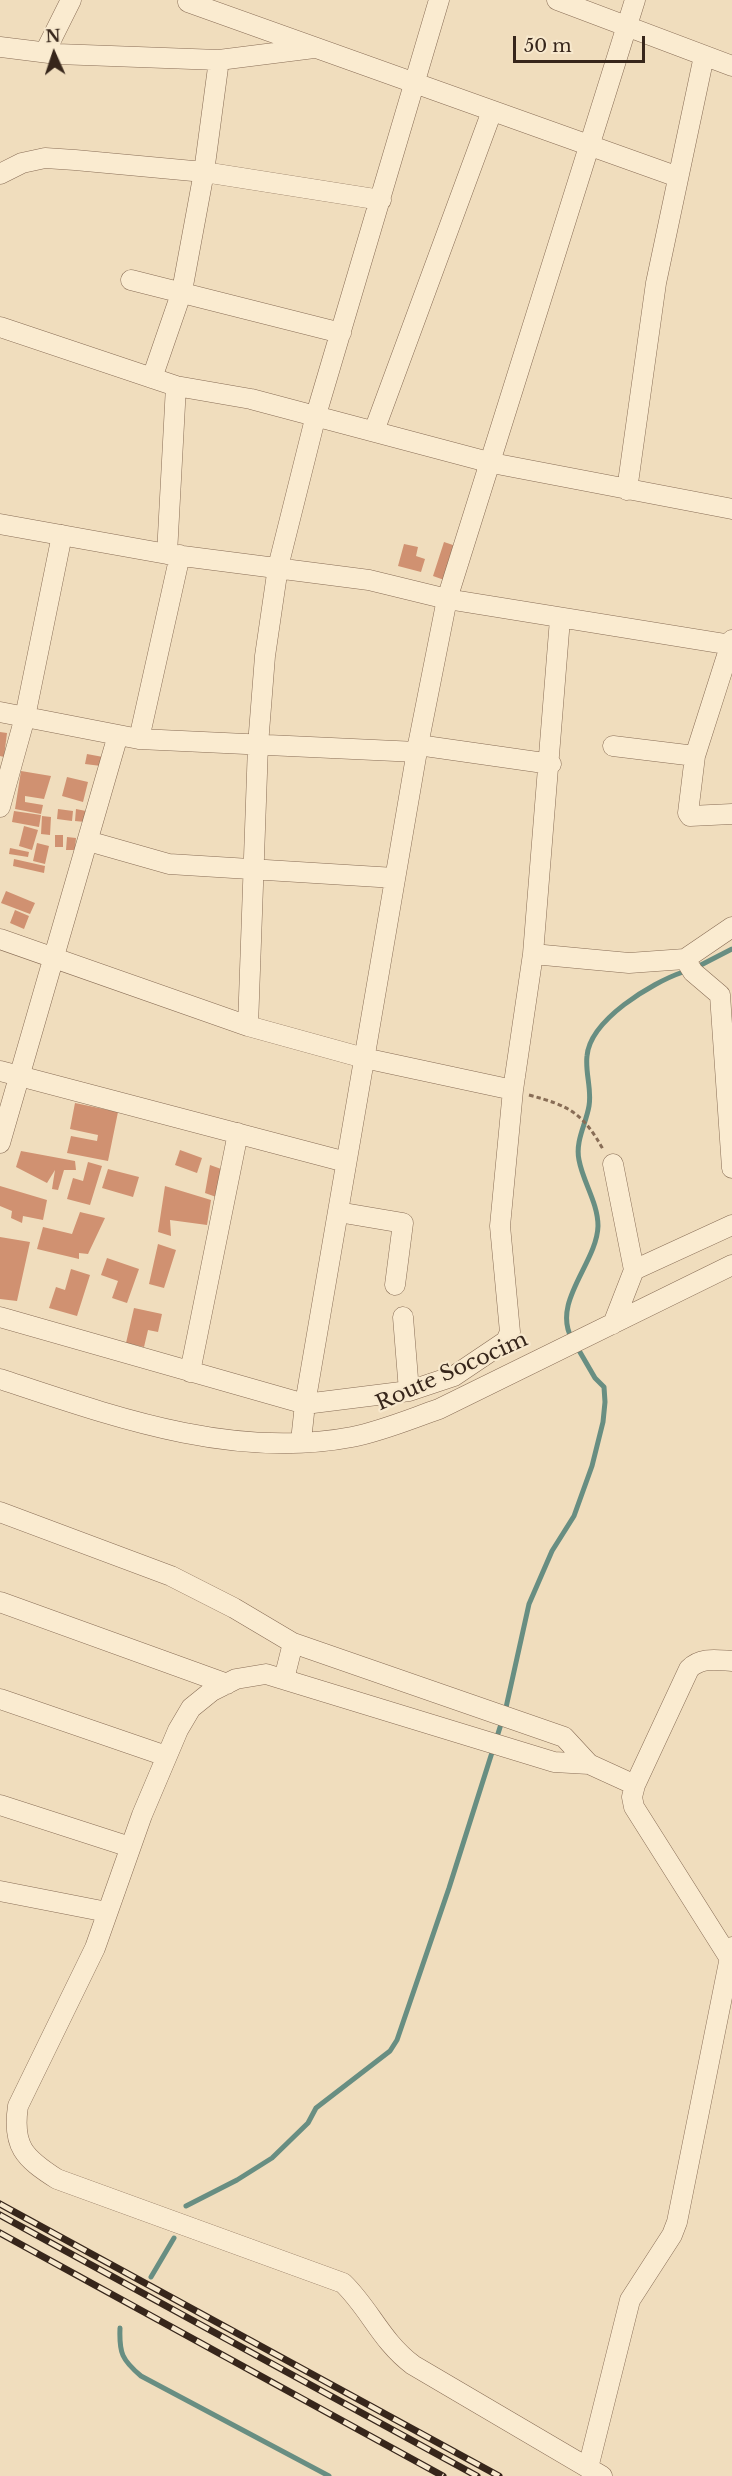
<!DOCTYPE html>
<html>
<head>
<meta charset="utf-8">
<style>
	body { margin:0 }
	#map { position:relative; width:732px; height:2476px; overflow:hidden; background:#f0ddbd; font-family:"Libre Baskerville",serif }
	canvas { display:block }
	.north { position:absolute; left:24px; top:24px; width:60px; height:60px; -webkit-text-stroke:4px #f7e8cd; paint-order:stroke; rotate:357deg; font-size:16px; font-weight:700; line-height:24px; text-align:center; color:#37261b }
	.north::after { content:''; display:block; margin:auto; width:21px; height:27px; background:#37261b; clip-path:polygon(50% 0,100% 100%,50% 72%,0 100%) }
	.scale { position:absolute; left:513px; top:36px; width:132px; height:27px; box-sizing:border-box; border:3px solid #37261b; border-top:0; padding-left:8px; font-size:18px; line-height:21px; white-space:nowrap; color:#37261b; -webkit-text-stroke:4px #f7e8cd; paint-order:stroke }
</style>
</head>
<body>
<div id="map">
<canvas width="732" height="2476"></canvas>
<div class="north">N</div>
<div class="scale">50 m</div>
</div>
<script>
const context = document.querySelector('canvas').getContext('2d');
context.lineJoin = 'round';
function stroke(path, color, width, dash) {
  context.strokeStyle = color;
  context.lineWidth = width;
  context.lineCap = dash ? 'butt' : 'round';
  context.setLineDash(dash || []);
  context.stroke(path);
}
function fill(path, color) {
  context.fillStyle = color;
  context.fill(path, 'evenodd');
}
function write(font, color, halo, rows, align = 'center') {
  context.font = font + ' "Libre Baskerville",serif';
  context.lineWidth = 4.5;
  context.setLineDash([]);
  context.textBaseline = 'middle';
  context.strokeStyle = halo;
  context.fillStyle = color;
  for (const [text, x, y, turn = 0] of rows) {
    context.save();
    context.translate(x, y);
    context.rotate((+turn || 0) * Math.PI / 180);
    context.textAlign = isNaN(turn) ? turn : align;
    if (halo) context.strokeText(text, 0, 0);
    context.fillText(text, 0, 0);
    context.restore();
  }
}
stroke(new Path2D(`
	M697 967 732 949
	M572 1339C551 1302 597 1263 598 1226 598 1203 583 1182 579 1160 575 1141 586 1124 589 1106 592 1089 585 1073 587 1056 590 1020 651 983 683 972
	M505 1712 529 1604 552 1551 574 1516 592 1466 603 1422 605 1402 604 1387 595 1378 577 1347
	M186 2206 237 2180 272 2158 308 2123 316 2108 390 2051 397 2040 449 1888 502 1721
	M151 2277 174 2238
	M120 2328C119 2353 122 2360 141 2376L329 2476`), '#688e82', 5);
fill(new Path2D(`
	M444 542 459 547 447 581 433 576Z
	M404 544 418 547 416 556 425 559 421 572 398 566Z
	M0 732 7 733 4 757 0 756Z
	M87 754 103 757 101 766 85 764Z
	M21 771 51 776 44 799 25 796V802L43 805 41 814 15 809Z
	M67 777 88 782 83 802 62 796Z
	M58 809 73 811 72 821 57 819Z
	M76 809 86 811 85 822 75 821Z
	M14 811 41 815 39 827 12 822Z
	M42 816 51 817 50 835 41 834Z
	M24 826 38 830 32 850 19 846Z
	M55 835H63V847H55Z
	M67 837 76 838 75 850H66Z
	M37 843 49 846 45 864 33 861Z
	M10 848 29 852 28 857 9 854Z
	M14 859 45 866 44 873 13 866Z
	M6 891 35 903 30 914 1 903Z
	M15 910 29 916 24 929 10 923Z
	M75 1103 118 1112 108 1161 67 1153 71 1136 97 1141 98 1135 70 1129Z
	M180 1150 202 1158 197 1173 175 1165Z
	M21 1151 75 1161 76 1170H64L58 1190 52 1189 55 1170 47 1183 16 1167Z
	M88 1162 102 1166 90 1205 67 1199 73 1178 83 1181Z
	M210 1165 224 1170 219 1198 205 1193Z
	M108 1169 139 1177 133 1197 102 1188Z
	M0 1186 47 1200 43 1220 23 1216 22 1223 11 1218 12 1211 0 1206Z
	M165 1186 211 1200 207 1225 170 1220 171 1236 158 1232Z
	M80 1212 105 1218 88 1254 79 1253V1259L37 1249 43 1227 72 1234Z
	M0 1237 30 1242 17 1301 0 1299Z
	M158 1244 176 1250 164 1288 149 1284Z
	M107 1258 139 1269 127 1303 112 1298 118 1281 101 1275Z
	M71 1269 90 1275 77 1316 49 1308 56 1287 65 1290Z
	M134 1308 162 1314 158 1332 148 1330 144 1347 126 1343Z`), '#d09171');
const minor = new Path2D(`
	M557 0 732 66
	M188 2 678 177
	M0 47 57 54 219 60 314 48
	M45 52 71 0
	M0 174 22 163 45 158 75 160 204 172 381 200
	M131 280 341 333
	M0 327 176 386 251 399 492 463 732 509
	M152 378 182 291 204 172 219 60
	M374 431 492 111
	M627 490 656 283 704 56
	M0 524 167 554 369 580 447 599 731 645
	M167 554 176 386
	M732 640 695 756 688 813 690 816 732 814
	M0 712 139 739 417 752
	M139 739 180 555
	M418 745 551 764
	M613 746 695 756
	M0 807 25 717 62 535
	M88 841 169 864 395 878
	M0 939 248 1026 364 1058 513 1090
	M533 954 629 963 685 959 732 927
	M685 959 693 972 720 995 732 1168
	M248 1026 258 745 265 656 278 567 316 415 439 0
	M0 1071 346 1162
	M0 1143 118 735
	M613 1164 634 1270 613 1324
	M338 1212 403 1223 395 1285
	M634 1270 732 1225
	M0 1317 305 1404 409 1391 454 1376 506 1341 510 1332 500 1226 513 1090 533 954 560 619
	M403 1317 409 1391
	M190 1372 238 1133
	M0 1379C112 1416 232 1460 352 1437 382 1431 410 1419 439 1409L732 1265
	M301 1441 305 1404 418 745 447 599 635 0
	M0 1512 171 1576 234 1608 293 1643 564 1737 589 1764
	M0 1602 227 1684
	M284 1679 293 1643
	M0 1699 166 1756
	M0 1805 130 1847
	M0 1891 107 1912
	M730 1959 634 1807 632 1797 635 1785 689 1669C701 1657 716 1660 732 1661
	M588 2468 630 2300 672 2235 677 2222 732 1947
	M602 2476 413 2365C381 2341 370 2309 343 2283L57 2179C24 2158 12 2146 18 2106L95 1948 142 1815 178 1730 191 1708 212 1691 236 1679 266 1674 554 1762 589 1764 635 1785`);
stroke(minor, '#886d56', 21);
stroke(new Path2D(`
	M529 1095C570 1106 583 1113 604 1151`), '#886d56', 3, [4.5, 3]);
stroke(minor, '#faebd0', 20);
const rail = new Path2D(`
	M0 2204 499 2476
	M0 2215 477 2476
	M0 2233 443 2476`);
stroke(rail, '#37261b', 7);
stroke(rail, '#f7e8cd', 4.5, [14]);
write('21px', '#37261b', '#f7e8cd', [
	["Route Sococim",452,1372,-24]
]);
</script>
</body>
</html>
